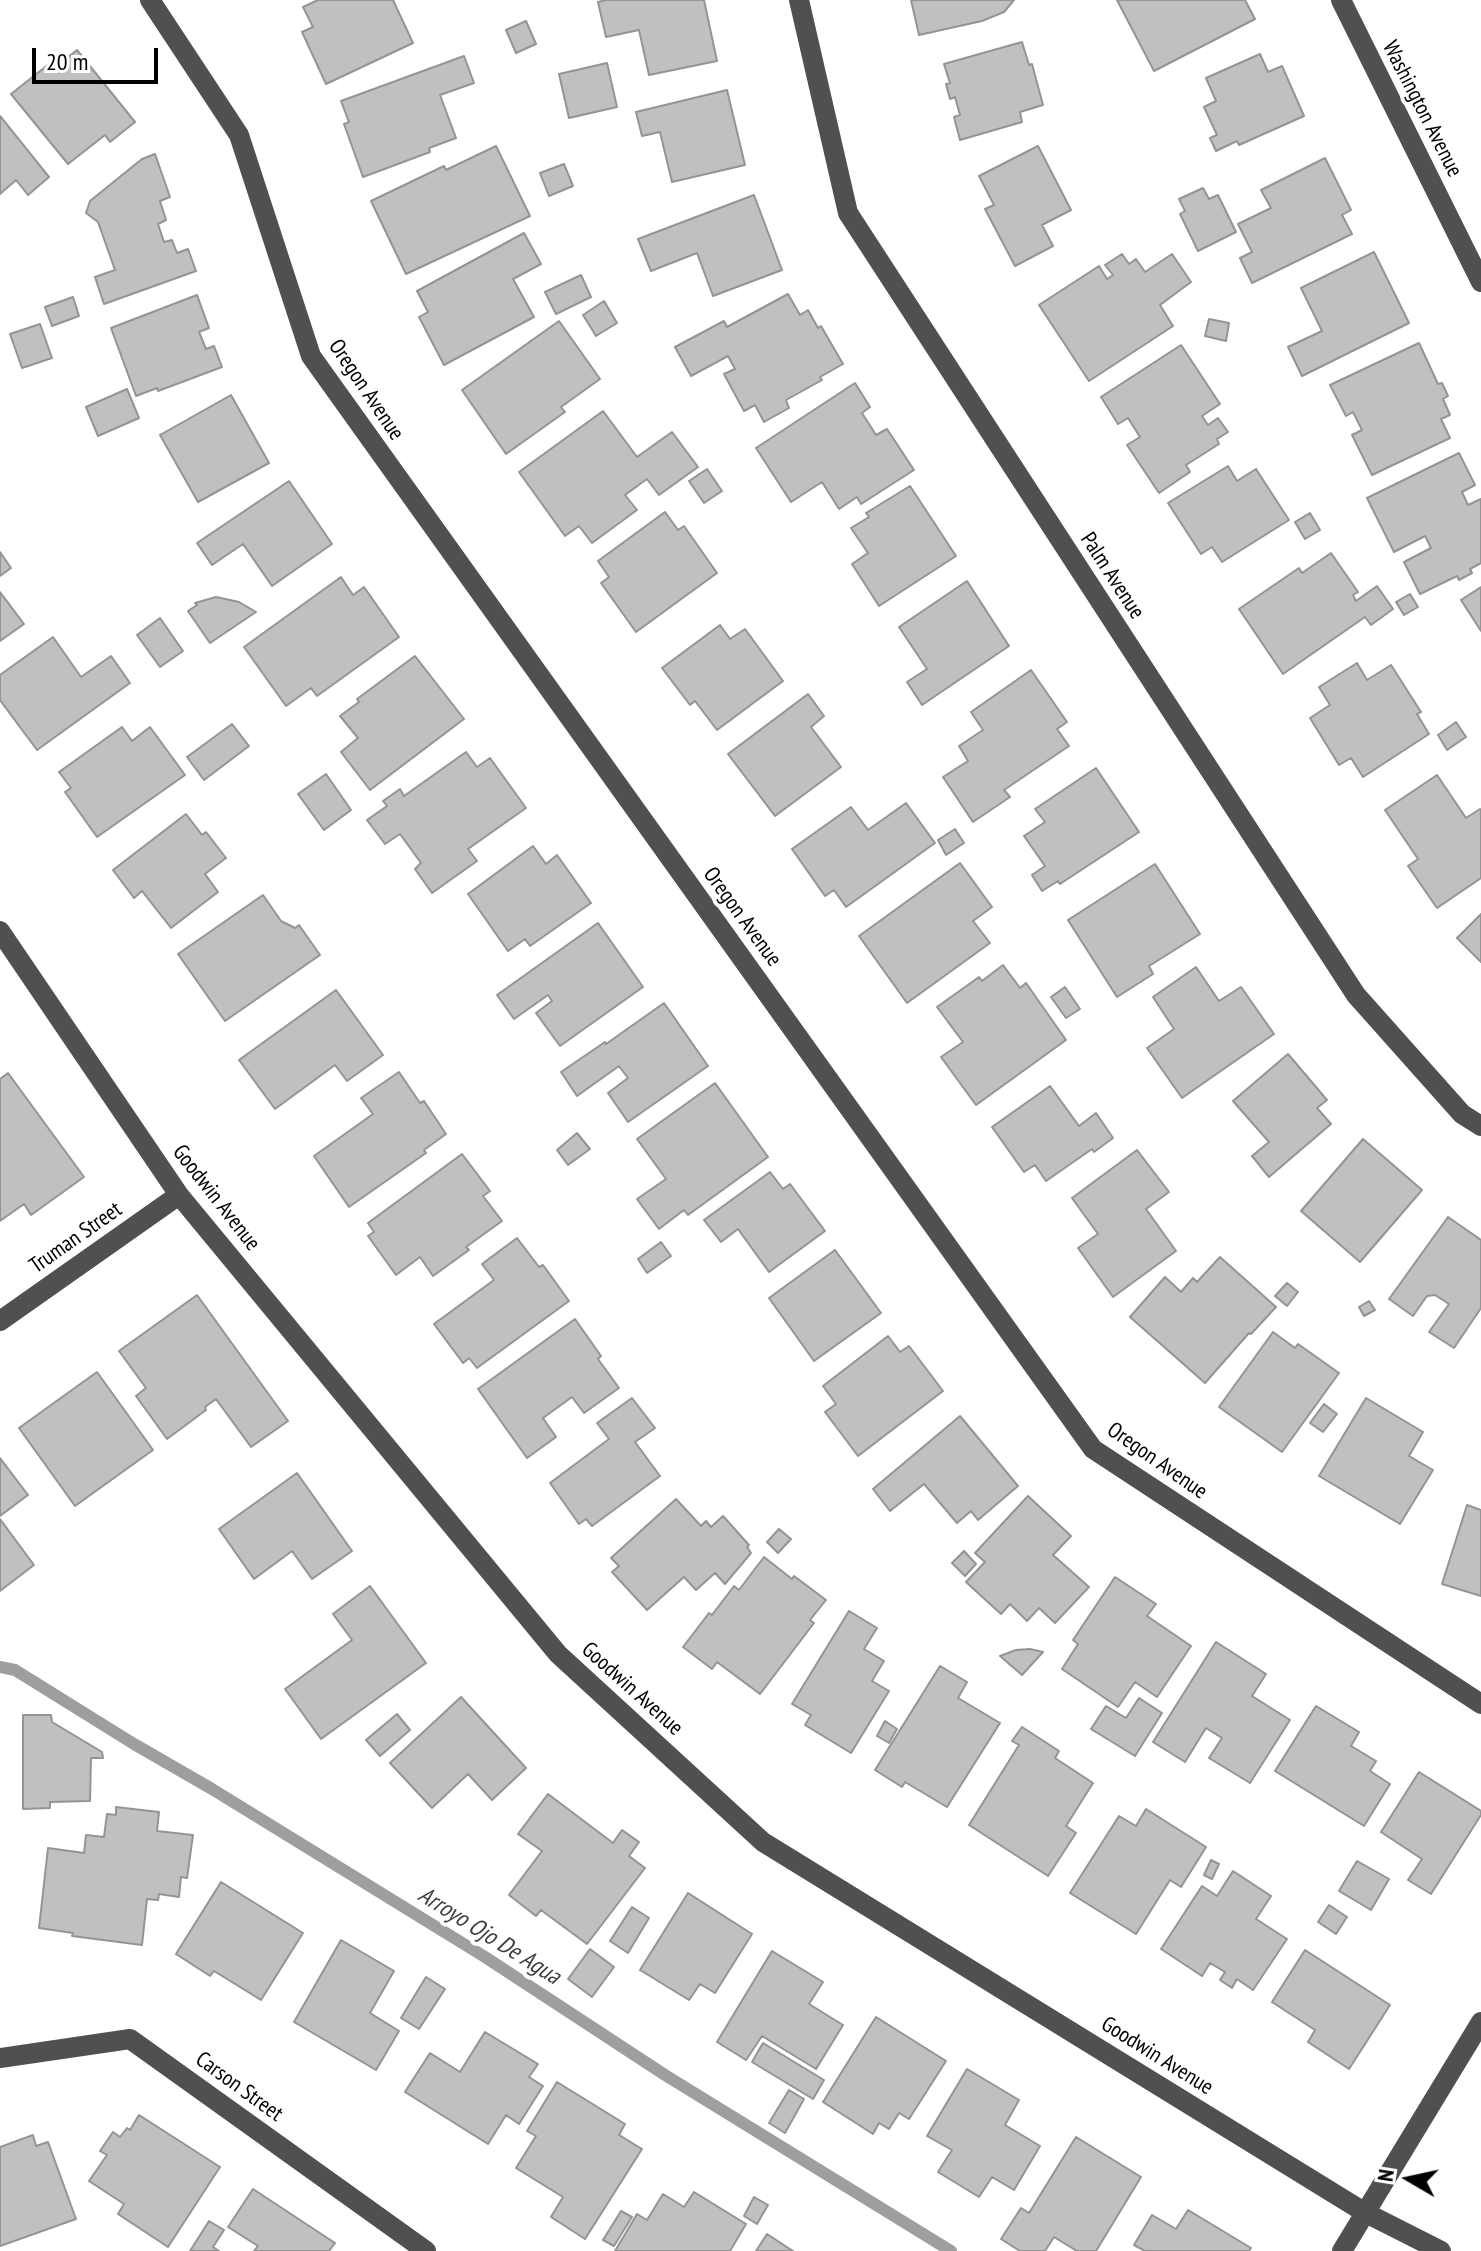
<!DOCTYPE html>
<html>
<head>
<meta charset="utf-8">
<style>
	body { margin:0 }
	#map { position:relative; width:1481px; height:2251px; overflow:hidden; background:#fff; font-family:"PT Sans Narrow",sans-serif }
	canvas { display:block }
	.north { position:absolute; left:1369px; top:2139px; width:80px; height:80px; -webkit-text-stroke:6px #fff; paint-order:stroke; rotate:279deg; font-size:22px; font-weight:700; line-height:32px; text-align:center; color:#000 }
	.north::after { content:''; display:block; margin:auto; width:28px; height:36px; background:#000; clip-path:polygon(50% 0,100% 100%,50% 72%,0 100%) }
	.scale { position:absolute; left:32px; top:48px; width:126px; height:36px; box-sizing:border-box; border:4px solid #000; border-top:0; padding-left:10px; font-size:24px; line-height:28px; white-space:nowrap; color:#000; -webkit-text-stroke:6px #fff; paint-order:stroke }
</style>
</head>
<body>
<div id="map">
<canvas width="1481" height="2251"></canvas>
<div class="north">N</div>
<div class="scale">20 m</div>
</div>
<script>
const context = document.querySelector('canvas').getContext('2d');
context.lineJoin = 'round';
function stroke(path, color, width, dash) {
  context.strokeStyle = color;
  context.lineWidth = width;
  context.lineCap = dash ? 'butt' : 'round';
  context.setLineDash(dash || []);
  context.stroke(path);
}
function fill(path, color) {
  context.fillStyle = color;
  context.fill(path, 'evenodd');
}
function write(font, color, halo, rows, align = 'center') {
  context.font = font + ' "PT Sans Narrow",sans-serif';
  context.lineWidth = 8;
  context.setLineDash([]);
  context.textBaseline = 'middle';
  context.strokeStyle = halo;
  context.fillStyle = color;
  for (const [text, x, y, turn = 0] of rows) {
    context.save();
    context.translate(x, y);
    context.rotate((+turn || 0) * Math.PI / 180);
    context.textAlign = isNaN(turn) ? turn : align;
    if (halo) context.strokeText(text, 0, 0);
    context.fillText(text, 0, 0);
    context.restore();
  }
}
stroke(new Path2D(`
	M0 1667 15 1670 134 1744 212 1789 485 1957 665 2075 951 2251`), '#9e9e9e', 12);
const building = new Path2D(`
	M318 0H393L413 43 326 84 302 32 313 27 303 7Z
	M606 0H704L717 61 649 75 639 30 606 37 598 2Z
	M911 0H1014L1004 12 982 21 919 35Z
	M1117 0H1245L1255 19 1154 71Z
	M526 21 536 44 516 53 506 30Z
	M1022 42 1029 65 1032 64 1043 105 1020 112 1022 122 960 140 954 117 960 115 955 97 950 99 946 84 950 83 944 64Z
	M77 50 135 122 110 142 105 135 68 164 11 94 54 60 58 65Z
	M1260 54 1268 72 1282 66 1304 116 1239 145 1237 141 1216 151 1210 138 1217 135 1204 107 1216 101 1206 78Z
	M464 56 474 83 440 95 456 138 429 148 430 152 363 177 344 124 349 122 341 101Z
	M607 63 617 107 569 118 559 74Z
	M727 90 745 165 672 182 660 132 642 136 636 112Z
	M0 116 49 177 28 195 16 180 0 194Z
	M496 146 530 216 406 274 371 201 444 166 446 170Z
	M1038 146 1071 210 1042 225 1053 246 1015 266 985 209 994 205 979 176Z
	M155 154 170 197 160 201 166 220 158 224 164 242 172 240 177 253 188 249 196 271 104 304 95 277 115 270 98 222 86 213 90 201 142 159Z
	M1325 158 1351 210 1342 215 1352 234 1252 283 1240 258 1252 252 1238 224 1271 208 1261 190Z
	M564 164 573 186 549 196 540 173Z
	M1203 188 1209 199 1218 195 1236 232 1198 251 1180 214 1185 211 1179 199Z
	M754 195 782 270 713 296 697 253 651 271 638 239Z
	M524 233 541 264 513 279 534 317 444 365 419 317 428 312 417 291Z
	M1374 252 1409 323 1302 376 1288 347 1322 331 1301 288Z
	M1122 254 1129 264 1136 259 1145 272 1172 254 1191 282 1160 305 1173 326 1089 381 1039 305 1099 266 1107 279 1113 275 1105 265Z
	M581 275 591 297 556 314 545 292Z
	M788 294 800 315 808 310 818 328 821 326 843 364 820 377 822 380 786 400 789 408 764 422 755 405 744 411 724 374 735 369 728 356 691 376 675 347 724 321 727 327Z
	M197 295 209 328 199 332 206 349 214 346 222 367 158 391 157 388 136 396 111 328Z
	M73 297 79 316 52 326 45 307Z
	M604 301 617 323 596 336 583 315Z
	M1209 319 1229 323 1226 341 1205 336Z
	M559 321 600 379 561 407 565 412 506 454 462 390Z
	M40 324 52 358 22 368 10 334Z
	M1419 343 1438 384 1442 383 1448 396 1443 399 1450 415 1441 419 1450 438 1372 475 1352 435 1362 430 1353 412 1346 416 1330 385Z
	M1181 345 1220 404 1202 416 1208 425 1218 418 1228 432 1217 439 1219 444 1186 465 1190 472 1159 493 1127 445 1140 437 1128 418 1118 424 1101 397Z
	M855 383 870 407 862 413 876 435 887 429 914 470 861 504 857 497 839 509 822 482 791 502 756 448Z
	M127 389 139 418 98 436 86 407Z
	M231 395 269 463 198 502 160 435Z
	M603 411 637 457 672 432 698 467 659 495 647 479 625 495 637 510 592 543 579 526 565 536 519 472Z
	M1459 453 1475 485 1462 492 1468 505 1481 499V563L1470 569 1472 573 1459 580 1457 576 1420 594 1404 562 1431 548 1425 536 1394 552 1367 498Z
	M1228 466 1237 481 1256 469 1289 520 1222 562 1212 547 1201 554 1168 503Z
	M707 469 722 491 704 503 689 481Z
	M289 481 332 544 272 586 243 544 212 565 197 543Z
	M910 486 956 556 879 606 852 564 868 553 851 528 869 517 866 513Z
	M665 512 678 530 684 526 717 573 636 632 601 583 609 577 598 561Z
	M1310 513 1320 530 1305 539 1295 522Z
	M0 552 11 568 0 576Z
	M1331 553 1358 592 1353 595 1356 601 1377 586 1393 609 1371 625 1365 617 1283 674 1239 609 1299 568 1302 573Z
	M341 577 353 595 364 587 399 637 317 696 311 688 286 706 244 647Z
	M967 581 1009 646 922 705 907 682 927 669 899 627Z
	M1481 587V631L1461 600Z
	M0 592 24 624 0 641Z
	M1410 594 1418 607 1404 615 1396 602Z
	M216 597 239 602 256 612 210 643 188 611 197 605 195 603Z
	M160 618 183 651 160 667 137 635Z
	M720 625 730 639 745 629 783 681 717 730 695 701 690 705 662 668Z
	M53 637 81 677 111 656 130 683 37 750 0 700V675Z
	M415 656 464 719 370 790 341 752 358 738 340 716 359 702 357 699Z
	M1357 663 1367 680 1391 665 1421 712 1417 714 1429 734 1363 777 1351 758 1339 765 1310 718 1330 705 1319 687Z
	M1031 670 1067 722 1057 729 1069 746 1004 790 1010 797 973 822 943 777 968 761 959 746 983 730 971 712Z
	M808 694 824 716 811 727 841 767 775 816 728 754Z
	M1456 722 1466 737 1447 750 1438 735Z
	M232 724 249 746 204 780 187 757Z
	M122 727 132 741 150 727 185 775 97 837 65 792 71 788 59 772Z
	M466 752 477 767 490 758 526 808 468 849 477 861 432 893 415 869 421 863 400 834 385 844 367 820 387 806 383 801 400 789 404 796Z
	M1096 768 1139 832 1060 884 1058 881 1042 891 1032 875 1045 866 1024 836 1045 822 1035 809Z
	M326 774 351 810 324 830 298 794Z
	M1437 775 1466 818 1480 809 1481 810V878L1437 908 1408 866 1418 859 1385 810Z
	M906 803 935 843 846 907 834 890 825 896 792 849 851 807 868 830Z
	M186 814 202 835 206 832 226 858 205 874 218 892 171 928 142 891 134 898 113 870Z
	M955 829 964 843 946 855 938 840Z
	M533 846 546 864 557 855 591 903 530 946 525 939 508 951 468 894Z
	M960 863 992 907 973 921 990 943 907 1003 859 936Z
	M1155 864 1200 934 1149 966 1153 974 1117 997 1068 920Z
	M263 895 281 921 295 928 299 925 320 955 225 1021 178 954Z
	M1481 914V962L1457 938Z
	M598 923 643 987 560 1046 536 1013 552 1001 548 995 514 1019 497 995Z
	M1003 965 1020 988 1026 983 1066 1040 976 1105 941 1057 963 1042 937 1007 979 977 982 981Z
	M1196 967 1219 1001 1241 987 1274 1034 1182 1098 1147 1048 1174 1029 1153 997Z
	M1065 987 1080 1009 1066 1018 1051 997Z
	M336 990 383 1055 347 1081 335 1065 275 1109 239 1060Z
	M664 1003 708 1066 628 1122 608 1093 628 1078 619 1066 577 1096 561 1072 605 1042 606 1044Z
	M1288 1054 1327 1100 1317 1108 1331 1124 1269 1177 1252 1156 1269 1142 1233 1101Z
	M399 1072 420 1103 424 1101 446 1134 424 1150 426 1153 349 1207 314 1156 373 1114 361 1098Z
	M8 1073 84 1177 31 1215 24 1204 0 1221V1079Z
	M715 1083 768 1157 688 1215 684 1210 659 1229 637 1199 666 1179 637 1139Z
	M1050 1086 1079 1126 1096 1113 1113 1138 1094 1152 1092 1149 1046 1181 1035 1165 1024 1172 992 1127Z
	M577 1133 590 1149 568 1165 557 1150Z
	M1363 1139 1422 1190 1360 1262 1301 1211Z
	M1137 1150 1169 1192 1146 1209 1176 1251 1113 1297 1078 1248 1098 1234 1072 1198Z
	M462 1154 490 1191 483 1196 502 1221 466 1247 469 1250 433 1276 420 1257 396 1275 368 1236 374 1232 368 1223Z
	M770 1172 783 1189 790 1184 825 1231 769 1272 738 1229 721 1242 704 1220Z
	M1448 1217 1481 1240V1308L1454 1348 1429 1332 1449 1304 1435 1295 1427 1296 1413 1316 1389 1299Z
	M517 1238 539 1267 543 1265 569 1301 477 1368 469 1358 463 1363 434 1324 494 1280 482 1264Z
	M661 1242 671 1256 647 1273 638 1259Z
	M835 1250 881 1313 814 1361 769 1298Z
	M1220 1257 1276 1307 1251 1334 1249 1333 1205 1383 1130 1317 1165 1277 1181 1292 1193 1278 1197 1282Z
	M1287 1283 1298 1292 1287 1306 1275 1296Z
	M197 1295 288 1421 251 1447 216 1399 205 1407 206 1410 167 1439 136 1396 146 1388 119 1351Z
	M1369 1301 1375 1310 1364 1316 1359 1307Z
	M575 1319 601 1356 598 1359 619 1388 584 1413 572 1397 543 1418 556 1437 527 1458 478 1389Z
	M1273 1332 1295 1348 1298 1344 1339 1373 1282 1452 1219 1407Z
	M888 1336 900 1352 909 1346 943 1391 858 1456 825 1412 836 1404 823 1386Z
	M97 1372 153 1450 75 1506 19 1428Z
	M632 1398 655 1428 635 1442 660 1476 592 1526 586 1519 579 1524 550 1483 609 1439 597 1423Z
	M1366 1398 1423 1432 1409 1456 1433 1470 1400 1524 1319 1476Z
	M1324 1404 1337 1414 1323 1432 1310 1423Z
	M960 1416 1018 1486 978 1520 971 1511 957 1523 924 1484 890 1511 873 1489Z
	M0 1458 28 1495 0 1516Z
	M297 1473 352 1551 312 1579 292 1551 254 1579 219 1529Z
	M1028 1496 1071 1536 1053 1555 1089 1587 1055 1623 1039 1608 1027 1621 1010 1604 1001 1614 966 1582 985 1562 975 1553Z
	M676 1499 701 1526 706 1521 711 1527 723 1516 749 1545 747 1547 751 1553 725 1584 715 1573 696 1590 684 1577 647 1610 612 1572 619 1566 611 1558Z
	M1467 1505 1481 1510V1596L1442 1584Z
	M0 1519 34 1565 0 1591Z
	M779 1529 791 1539 778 1553 767 1542Z
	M964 1551 976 1564 965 1576 952 1563Z
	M764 1557 792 1579 794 1576 826 1600 810 1620 814 1623 760 1694 717 1662 712 1669 683 1647 709 1613 712 1615 734 1586 739 1590Z
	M1115 1577 1156 1604 1147 1616 1191 1646 1157 1697 1135 1682 1118 1707 1062 1669 1078 1644 1073 1640Z
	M370 1586 426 1663 321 1739 285 1689 352 1640 333 1614Z
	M849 1611 877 1628 864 1649 884 1661 872 1681 889 1691 851 1753 805 1725 811 1715 792 1704Z
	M1216 1642 1266 1674 1252 1696 1290 1720 1250 1783 1209 1758 1222 1738 1206 1728 1185 1762 1153 1742Z
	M1030 1649 1043 1652 1022 1675 1000 1656 1016 1650Z
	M940 1666 967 1682 958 1698 1000 1723 947 1807 905 1782 902 1787 875 1770Z
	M461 1697 526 1768 492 1800 468 1774 432 1808 390 1763Z
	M1139 1698 1162 1713 1135 1756 1091 1729 1106 1706 1126 1718Z
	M1316 1706 1359 1732 1351 1746 1376 1761 1370 1771 1390 1784 1364 1826 1275 1771Z
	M397 1714 410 1730 380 1756 366 1740Z
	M23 1715H51L52 1722 102 1752 103 1758H91L90 1801 50 1802V1808L23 1809Z
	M885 1721 897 1729 889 1743 877 1736Z
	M1022 1727 1059 1751 1055 1758 1093 1783 1066 1826 1076 1833 1048 1876 969 1825 1019 1745 1012 1741Z
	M1419 1772 1481 1811V1815L1431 1894 1408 1880 1422 1859 1381 1832Z
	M548 1794 613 1843 622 1830 639 1842 629 1856 645 1868 587 1944 541 1910 536 1916 509 1895 542 1851 518 1834Z
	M116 1807 159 1812 157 1831 193 1835 187 1878 181 1877 179 1897 159 1894 158 1900 147 1899 142 1945 72 1936 73 1933 39 1928 48 1848 84 1853 86 1835 104 1837 107 1814 116 1815Z
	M1146 1809 1206 1847 1181 1887 1170 1880 1136 1934 1070 1893 1119 1816 1136 1826Z
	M1211 1860 1219 1864 1212 1879 1204 1875Z
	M1357 1861 1389 1879 1371 1910 1339 1891Z
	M1233 1871 1271 1896 1256 1919 1287 1939 1253 1990 1237 1979 1232 1988 1220 1980 1225 1972 1210 1963 1202 1976 1161 1949 1202 1886 1217 1896Z
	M221 1882 303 1933 261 2000 214 1971 210 1976 176 1954Z
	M688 1893 752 1934 715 1993 700 1984 689 2000 640 1970Z
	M1329 1905 1347 1917 1336 1934 1318 1922Z
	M632 1907 649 1918 628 1953 610 1941Z
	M341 1940 394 1971 370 2013 399 2031 376 2070 294 2022Z
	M590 1949 614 1967 592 1997 568 1979Z
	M1305 1950 1390 2005 1349 2069 1308 2042 1315 2030 1272 2002Z
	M772 1951 823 1982 809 2004 843 2025 816 2069 762 2036 746 2060 717 2042Z
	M426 1977 445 1989 419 2029 401 2018Z
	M876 2017 946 2061 909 2119 899 2113 889 2129 879 2123 873 2134 823 2102Z
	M485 2032 538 2064 529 2077 543 2086 519 2124 506 2115 488 2144 405 2092 430 2053 460 2072Z
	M763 2043 824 2080 813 2099 752 2062Z
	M967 2069 1019 2100 1005 2125 1040 2146 1014 2190 992 2177 979 2197 938 2172 952 2150 927 2136Z
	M557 2082 625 2124 619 2135 642 2149 585 2239 551 2217 563 2197 516 2168 536 2136 527 2131Z
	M789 2090 804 2099 785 2133 769 2123Z
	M139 2115 220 2167 168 2247 118 2214 124 2204 89 2181 107 2155 100 2151 113 2132 120 2137 127 2128 130 2130Z
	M33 2135 36 2146 48 2142 76 2219 0 2246V2147Z
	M1076 2137 1141 2177 1096 2251H1077L1054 2237 1045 2251H1020L1001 2239 1021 2208 1029 2213Z
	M253 2189 335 2243 329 2251H254L258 2246 228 2227Z
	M694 2192 746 2224 730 2251H615L637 2214 647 2220 663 2194 684 2207Z
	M754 2197 768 2205 757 2224 744 2216Z
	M1188 2210 1251 2248 1249 2251H1145L1134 2245 1152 2215 1176 2229Z
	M621 2211 632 2217 614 2246 603 2240Z
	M209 2221 224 2230 213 2247 219 2251H190Z
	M767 2234 793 2251H756Z`);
fill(building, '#c0c0c0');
stroke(building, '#949494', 2);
stroke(new Path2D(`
	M150 0 239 135 311 356 1093 1449 1481 1704
	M799 0 848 213 1356 995 1462 1114 1481 1126
	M1341 0 1481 282
	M0 931 179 1195 558 1654 763 1842 1364 2212 1441 2251
	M0 1321 179 1195
	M0 2058 130 2039 426 2251
	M1342 2251 1481 2022`), '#505050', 20);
write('22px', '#000', '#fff', [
	["Washington Avenue",1422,109,63],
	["Oregon Avenue",366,390,56],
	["Palm Avenue",1112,576,57],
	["Oregon Avenue",742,917,54],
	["Goodwin Avenue",216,1198,52],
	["Truman Street",76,1238,-35],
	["Oregon Avenue",1157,1461,35],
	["Goodwin Avenue",632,1689,42],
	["Goodwin Avenue",1157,2056,32],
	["Carson Street",239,2087,36]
]);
write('italic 24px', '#3f3f3f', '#fff', [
	["Arroyo Ojo De Agua",489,1936,32]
]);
</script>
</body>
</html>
